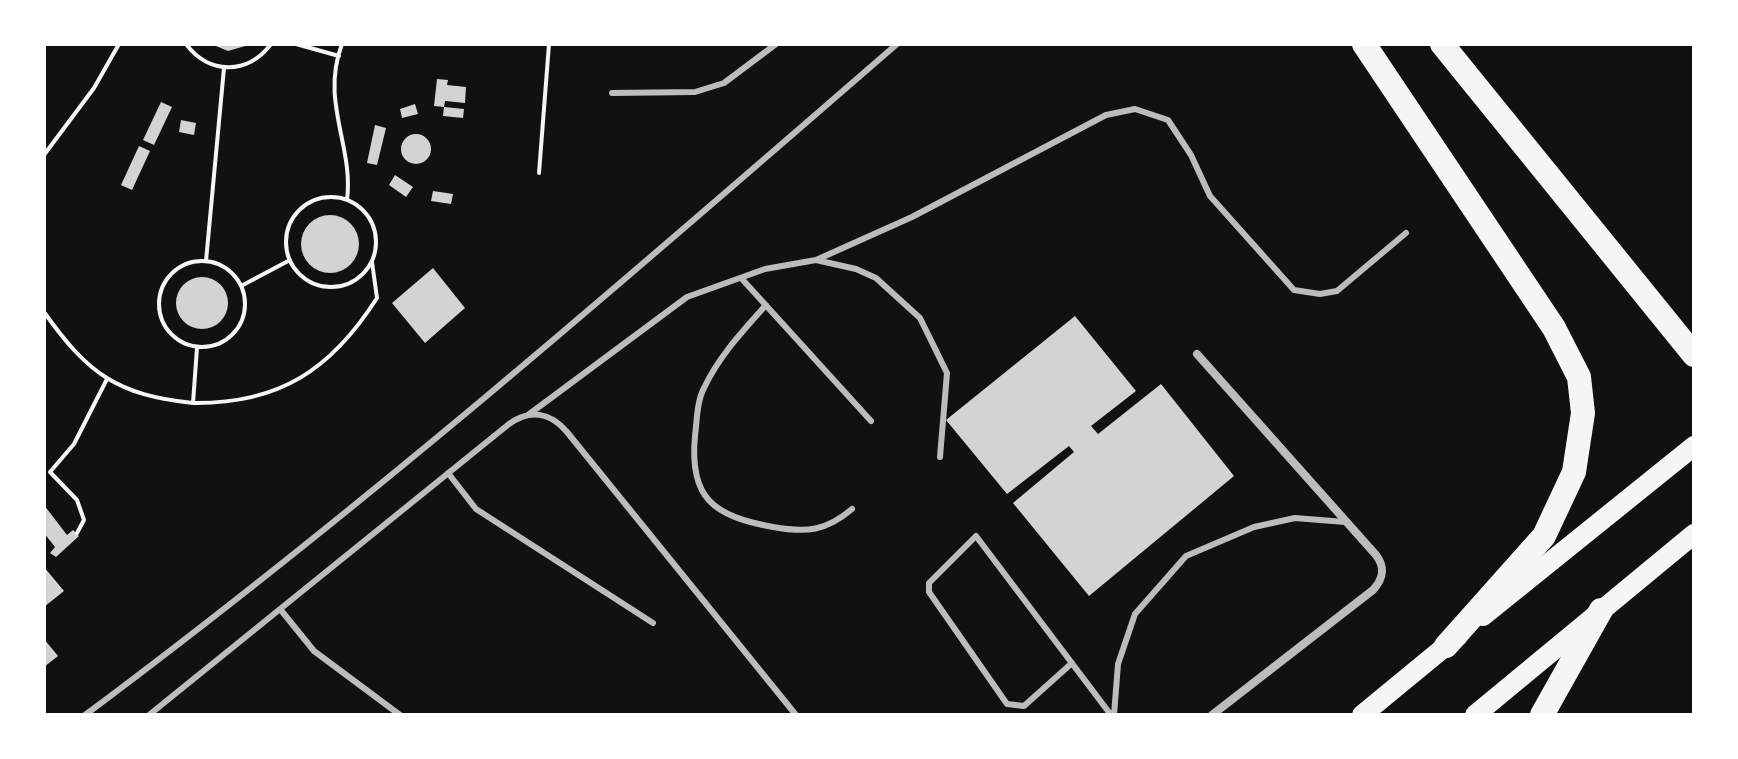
<!DOCTYPE html>
<html>
<head>
<meta charset="utf-8">
<style>
	body { margin:0 }
	#map { position:relative; width:1738px; height:759px; overflow:hidden; background:#111; font-family:"Zilla Slab",serif }
	canvas { display:block }
	.frame { position:absolute; inset:0; border:46px solid #fff; pointer-events:none }
</style>
</head>
<body>
<div id="map">
<canvas width="1738" height="759"></canvas>
<div class="frame"></div>
</div>
<script>
const context = document.querySelector('canvas').getContext('2d');
context.lineJoin = 'round';
function fill(path, color) {
  context.fillStyle = color;
  context.fill(path, 'evenodd');
}
function stroke(path, color, width, dash) {
  context.strokeStyle = color;
  context.lineWidth = width;
  context.lineCap = dash ? 'butt' : 'round';
  context.setLineDash(dash || []);
  context.stroke(path);
}
fill(new Path2D(`
	M211 44H252L228 51Z
	M437 79 448 80 447 85 466 87 465 103 445 101 444 107 434 106Z
	M161 102 172 107 154 145 143 140Z
	M415 104 418 114 402 118 400 109Z
	M444 107 464 109 463 118 443 116Z
	M181 120 196 123 194 135 179 132Z
	M375 125 386 128 377 165 367 163Z
	M401 149a15 15 0 1 1 30 0a15 15 0 1 1-30 0Z
	M139 146 150 151 132 190 121 185Z
	M395 175 413 187 406 197 389 185Z
	M433 191 453 194 451 204 431 201Z
	M301 244a29 29 0 1 1 58 0a29 29 0 1 1-58 0Z
	M433 268 465 308 425 343 392 303Z
	M176 303a26 26 0 1 1 52 0a26 26 0 1 1-52 0Z
	M1075 316 1136 391 1091 426 1098 434 1161 384 1234 476 1089 596 1013 503 1074 452 1069 446 1007 494 946 420Z
	M44 505 67 535 73 530 79 536 56 557 50 553 55 547 44 533Z
	M44 567 64 591 44 607Z
	M44 639 58 656 44 667Z`), '#d3d3d3');
stroke(new Path2D(`
	M186 44C209 75 248 75 271 44
	M296 44 339 56
	M342 44C320 102 354 146 347 200
	M44 155 94 88 119 44
	M539 173 549 44
	M286 242a45 45 0 1 1 90 0a45 45 0 1 1-90 0Z
	M159 304a43 43 0 1 1 86 0a43 43 0 1 1-86 0Z
	M206 261 224 68
	M241 286 290 260
	M44 312C88 374 117 395 193 403
	M197 348 193 403C279 404 331 370 377 298L372 262
	M77 533 84 520 77 500 50 472 74 444 107 379`), '#f5f5f5', 4);
stroke(new Path2D(`
	M612 93 695 92 724 83 776 44
	M816 260 912 217 1106 115 1135 109 1168 120 1191 155 1210 196 1294 290 1320 294 1337 291 1406 233
	M742 279 871 421
	M766 305C743 331 719 356 704 388 697 401 697 420 695 436 689 498 713 516 773 527 807 533 826 531 852 509
	M528 415 687 297 765 269 816 260 856 269 876 278 920 318 947 373 940 457
	M448 473 476 509 653 623
	M280 609 314 651 400 715
	M1072 663 1024 706 1007 704 929 592V583L976 536 1111 715
	M85 715C367 505 632 274 897 44
	M149 715 509 424C530 409 550 412 567 432L796 715
	M1114 715 1118 664 1135 614 1186 556 1254 527 1295 518 1345 522`), '#bcbcbc', 6);
stroke(new Path2D(`
	M1197 354 1376 555C1386 568 1383 579 1373 590L1212 715`), '#bcbcbc', 8);
stroke(new Path2D(`
	M1483 616 1694 446
	M1362 715 1458 636
	M1475 715 1694 534`), '#f5f5f5', 20);
stroke(new Path2D(`
	M1364 44 1554 328 1579 377 1583 413 1574 472 1544 536 1446 646
	M1442 44 1694 355
	M1542 715 1601 610`), '#f5f5f5', 24);
</script>
</body>
</html>
